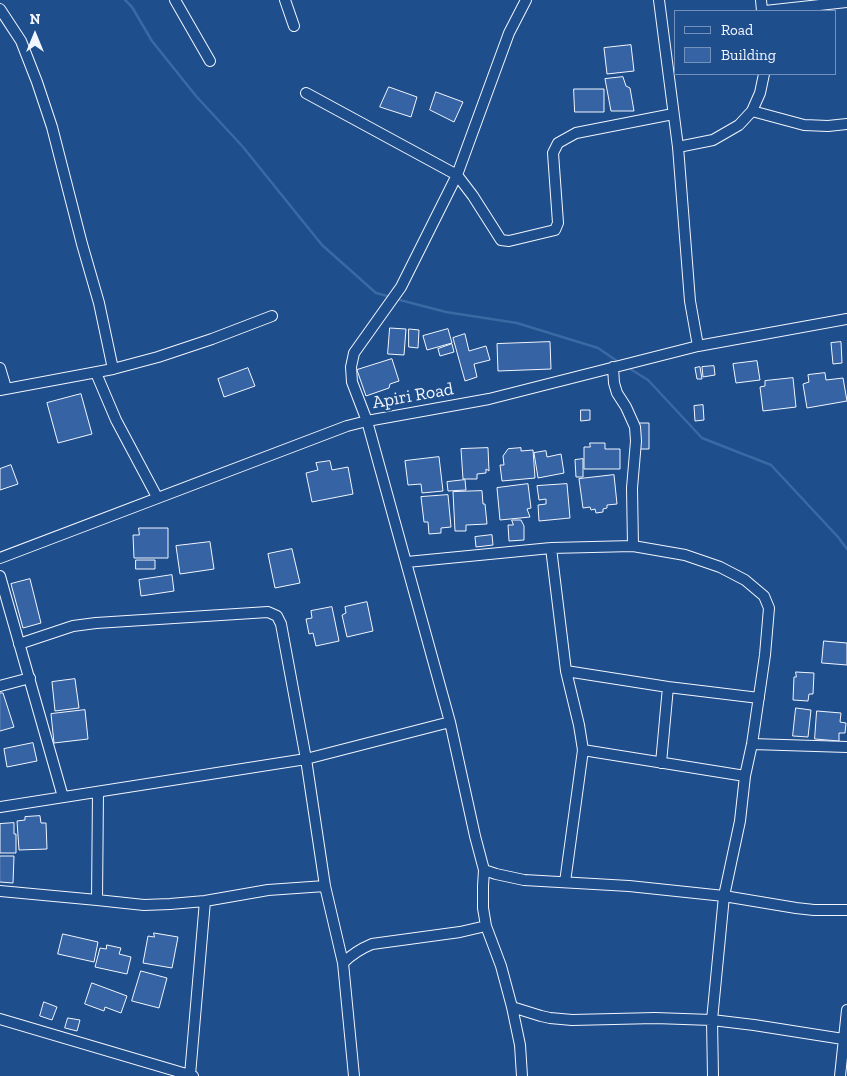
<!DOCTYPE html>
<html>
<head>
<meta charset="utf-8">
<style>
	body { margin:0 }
	#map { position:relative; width:847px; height:1076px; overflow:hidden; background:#1f4e8c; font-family:"Zilla Slab",serif }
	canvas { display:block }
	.legend { position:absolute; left:674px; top:10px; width:162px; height:65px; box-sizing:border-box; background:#1f4e8c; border:1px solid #7391ba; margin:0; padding:6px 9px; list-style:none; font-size:15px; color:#f2f6ff }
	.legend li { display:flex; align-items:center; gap:10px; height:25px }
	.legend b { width:25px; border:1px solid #7391ba }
	.north { position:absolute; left:10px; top:10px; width:50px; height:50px; -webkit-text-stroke:4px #1f4e8c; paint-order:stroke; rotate:0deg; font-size:14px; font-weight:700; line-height:20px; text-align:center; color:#f2f6ff }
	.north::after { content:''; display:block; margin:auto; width:18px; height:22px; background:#f2f6ff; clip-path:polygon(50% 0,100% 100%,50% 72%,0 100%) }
</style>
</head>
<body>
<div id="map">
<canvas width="847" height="1076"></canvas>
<ul class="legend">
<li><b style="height:6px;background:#1f4e8c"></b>Road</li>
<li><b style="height:14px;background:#3563a3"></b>Building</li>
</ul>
<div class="north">N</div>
</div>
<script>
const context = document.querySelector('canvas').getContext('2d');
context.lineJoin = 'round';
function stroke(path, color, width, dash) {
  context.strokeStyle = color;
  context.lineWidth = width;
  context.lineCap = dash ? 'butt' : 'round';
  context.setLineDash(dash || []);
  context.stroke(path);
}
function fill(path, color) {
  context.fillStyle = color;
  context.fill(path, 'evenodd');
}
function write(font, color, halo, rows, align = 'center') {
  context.font = font + ' "Zilla Slab",serif';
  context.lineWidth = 4;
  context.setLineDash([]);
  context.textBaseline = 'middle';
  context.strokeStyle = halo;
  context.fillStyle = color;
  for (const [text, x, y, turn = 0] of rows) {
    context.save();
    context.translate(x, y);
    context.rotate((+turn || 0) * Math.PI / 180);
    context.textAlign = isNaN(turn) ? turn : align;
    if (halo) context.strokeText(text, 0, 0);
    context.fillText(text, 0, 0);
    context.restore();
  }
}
stroke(new Path2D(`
	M125 0 132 7 152 41 196 96 243 147 322 245 376 293 391 297
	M396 299 446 312 517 323 598 348 620 363
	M627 367 648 380 702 438 771 465 838 537 847 549`), '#3b69a3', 2.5);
const building = new Path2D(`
	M631 45 634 71 607 74 604 48Z
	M623 77 626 86 630 88 634 111H611L605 79Z
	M389 87 417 97 411 117 380 107Z
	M574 89H604V112H575Z
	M436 92 463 102 454 122 430 110Z
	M390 328 406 329 404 355 388 354Z
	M409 329 419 330 418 348 409 347Z
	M448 329 452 343 427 350 423 336Z
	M465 334 469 351 486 346 490 360 474 364 477 377 465 381 453 338Z
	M550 342 551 369 498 371 497 344Z
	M841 342 842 363 833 364 831 343Z
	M452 344 454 352 440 356 438 349Z
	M392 359 399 381 390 384 389 388 366 396 357 370Z
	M757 361 760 380 736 383 733 364Z
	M714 366 715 375 703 377 702 367Z
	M700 367 702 379H697L695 368Z
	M248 368 255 386 224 397 218 379Z
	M825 373 826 380 843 378 847 401 807 408 803 384 809 382 808 375Z
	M793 378 796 407 763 411 760 387 765 386V381Z
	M81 394 92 434 58 443 47 403Z
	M703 405 704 420 695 421 694 406Z
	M581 410H590V420L581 421Z
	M637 423H649V449H637Z
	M590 443H605V449H620V469H584V447H590Z
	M488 448 489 471 486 469V473L477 474V479H463L461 449Z
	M521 448V451L533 450 535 478 502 481 500 465H504L503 456 508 449Z
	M546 451 547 457 561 454 564 473 538 478 534 453Z
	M439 457 443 491 422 493 421 484 408 485 405 461Z
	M583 459V477H576L575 460Z
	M330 461 332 470 348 467 353 494 312 502 306 473 318 470 316 463Z
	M11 465 18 484 0 490V469Z
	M614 475 617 504 607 505V508L603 509V512L596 513 595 509 591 510 590 507 583 508 579 479Z
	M465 480 466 490 448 491 447 482Z
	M528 484 531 508 527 509 530 517 500 520 497 488Z
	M567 484 570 518 539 521 538 505 546 504V499L539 500 537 486Z
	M482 491 483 504H485L487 524 466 525V531H455L453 492Z
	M448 495 451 527 441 528V533L429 534 428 522H424L421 497Z
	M512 520H521L524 526V540L509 541 508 525H513Z
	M139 528H168V558H134L133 535H139Z
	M492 535 493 545 476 547 475 537Z
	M210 542 214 569 180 574 176 546Z
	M292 549 300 583 275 588 268 554Z
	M136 560H155V569H136Z
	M172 575 174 591 141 596 139 580Z
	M30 579 41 623 23 628 11 584Z
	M367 602 373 631 347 637 342 615 346 613 345 607Z
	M332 607 339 641 316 646 313 633 309 634 306 619 312 618 311 611Z
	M824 641 847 643V665L822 663Z
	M796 672 814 673 813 694H809L808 701 793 700 794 677H796Z
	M75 679 79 708 55 711 52 682Z
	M0 693H3L14 727 0 731Z
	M796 708 811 710 808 737 793 736Z
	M85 710 88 739 54 743 51 714Z
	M817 711 841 713 840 722 846 723 845 733H839V741L815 739Z
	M33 743 37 761 7 767 4 749Z
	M40 816 41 823H46L47 849 19 850 17 821 25 820V817Z
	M14 823V834H16V853H0V824Z
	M0 856H14L13 883 0 882Z
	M154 933 178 937 172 968 143 963 148 936 154 937Z
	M63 934 98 942 94 962 58 954Z
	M107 945 121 948 119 954 131 957 127 974 95 967 100 948 106 949Z
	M141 971 167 978 159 1008 132 1001Z
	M92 983 127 996 121 1013 105 1007 104 1011 85 1004Z
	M44 1002 57 1007 52 1020 40 1016Z
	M68 1018 80 1020 77 1031 65 1028Z`);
fill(building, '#3563a3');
stroke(building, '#f2f6ff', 1);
const minor = new Path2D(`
	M175 0 210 61
	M285 0 294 26
	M659 0 678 147 690 301 698 346
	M761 0 762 11
	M0 9 21 41 37 82 52 127 82 244 99 303 113 369
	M765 11 847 2
	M306 93 457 175 473 196 501 240 509 241 555 230 558 223 553 153 558 143 576 133 673 114
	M752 111 804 125 828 126 847 124
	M678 147 713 140 739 125 752 111 760 93 764 74
	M613 367 614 383 617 393 626 407 635 427 636 441 632 488 633 546
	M0 368 6 388
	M96 373 116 420 157 497
	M0 390 113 369 158 357 212 339 272 316
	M551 548 566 671 579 725 583 750 565 882
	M0 558 347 426 367 421 489 399 698 346 847 319
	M407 562 551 548 633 546 685 555 720 567 745 580 764 596 769 608 765 655 752 744 745 776 740 821 724 896 712 1020 713 1076
	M0 576 63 797
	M19 644 73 626 96 623 268 612 277 616 281 624 306 759 325 886 343 963
	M566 671 668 687 759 698
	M0 686 30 678
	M752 744 847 747
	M583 750 745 776
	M661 763 668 687
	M0 807 306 759 450 722
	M484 870 496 874 524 880 629 886 724 896 796 908 814 910H847
	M0 891 97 900 144 905 170 904 205 901 268 890 325 886
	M97 900 98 792
	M512 1007 541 1016 550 1018 572 1020 655 1018 712 1020 754 1025 843 1039
	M0 1019 193 1076
	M190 1075 205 901
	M354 1076 343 963C352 954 360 949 372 944L460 932 486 926
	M522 1076 520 1045 512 1007 501 966 486 926 483 908V886L484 870 475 836 450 722 367 421 352 382 351 367 354 353 401 287 457 175 509 33 526 0
	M840 1076 847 1010`);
stroke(minor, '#f2f6ff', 12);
stroke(minor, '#1f4e8c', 10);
write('18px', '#f2f6ff', '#1f4e8c', [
	["Apiri Road",413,396,-10]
]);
</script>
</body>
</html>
